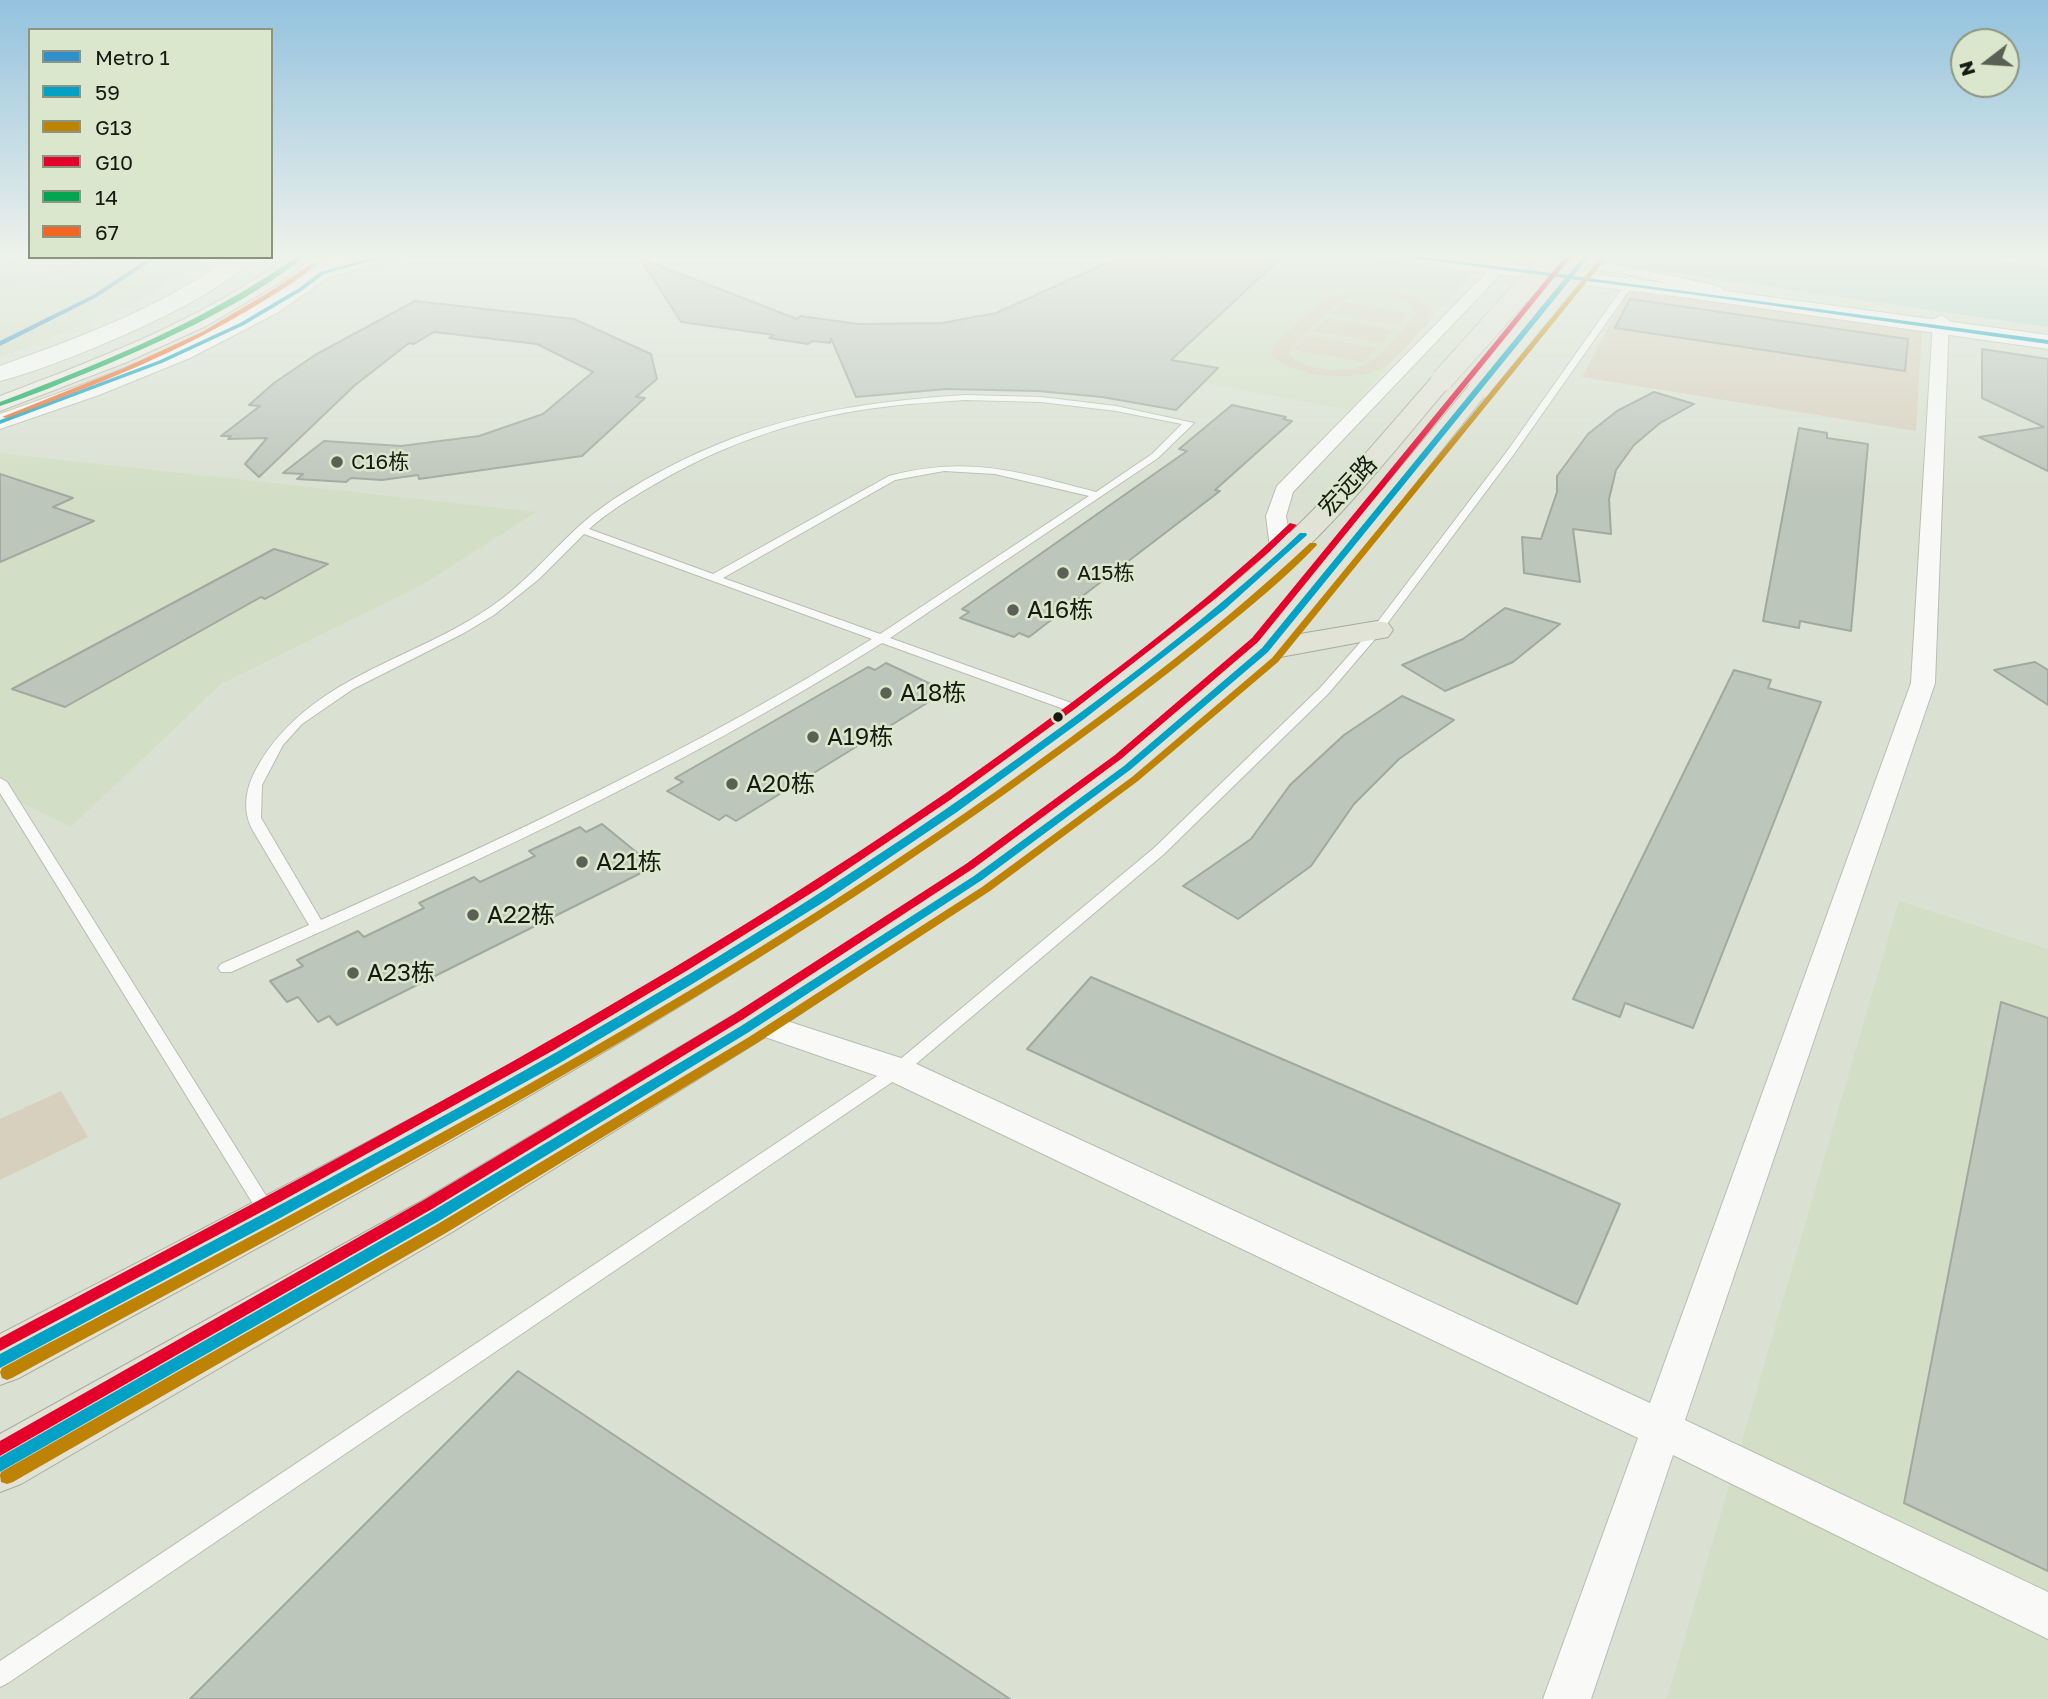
<!DOCTYPE html>
<html>
<head>
<meta charset="utf-8">
<style>
	body { margin:0 }
	#map { position:relative; width:2048px; height:1699px; overflow:hidden; background:#dae1d2; font-family:"Golos Text",sans-serif }
	canvas { display:block }
	.legend { position:absolute; left:28px; top:28px; width:245px; height:231px; box-sizing:border-box; background:#dae7cc; border:2px solid #8c9581; margin:0; padding:9px 12px; list-style:none; font-size:21px; color:#161a11 }
	.legend li { display:flex; align-items:center; gap:14px; height:35px }
	.legend b { width:35px; border:2px solid #8c9581 }
	.north { position:absolute; left:1950px; top:28px; width:70px; height:70px; box-sizing:border-box; background:#dae7cc; border:2px solid #8c9581; border-radius:50%; rotate:253deg; font-size:19px; font-weight:700; line-height:28px; text-align:center; color:#161a11 }
	.north::after { content:''; display:block; margin:auto; width:24px; height:32px; background:#5b6055; clip-path:polygon(50% 0,100% 100%,50% 72%,0 100%) }
</style>
</head>
<body>
<div id="map">
<canvas width="2048" height="1699"></canvas>
<ul class="legend">
<li><b style="height:9px;background:#3190cb"></b>Metro 1</li>
<li><b style="height:9px;background:#01a2c5"></b>59</li>
<li><b style="height:9px;background:#bf8304"></b>G13</li>
<li><b style="height:9px;background:#e4002b"></b>G10</li>
<li><b style="height:9px;background:#00a651"></b>14</li>
<li><b style="height:9px;background:#f26522"></b>67</li>
</ul>
<div class="north">N</div>
</div>
<script>
const context = document.querySelector('canvas').getContext('2d');
context.lineJoin = 'round';
function fill(path, color) {
  context.fillStyle = color;
  context.fill(path, 'evenodd');
}
function stroke(path, color, width, dash) {
  context.strokeStyle = color;
  context.lineWidth = width;
  context.lineCap = dash ? 'butt' : 'round';
  context.setLineDash(dash || []);
  context.stroke(path);
}
function write(font, color, halo, rows, align = 'center') {
  context.font = font + ' "Golos Text","Noto Sans SC",sans-serif';
  context.lineWidth = 5;
  context.setLineDash([]);
  context.textBaseline = 'middle';
  context.strokeStyle = halo;
  context.fillStyle = color;
  for (const [text, x, y, turn = 0] of rows) {
    context.save();
    context.translate(x, y);
    context.rotate((+turn || 0) * Math.PI / 180);
    context.textAlign = isNaN(turn) ? turn : align;
    if (halo) context.strokeText(text, 0, 0);
    context.fillText(text, 0, 0);
    context.restore();
  }
}
fill(new Path2D(`
	M0 253H30V257H210L141 299 89 323 0 358Z
	M1172 253H1320L1473 273 1349 410 1033 350Z
	M0 453 536 512 422 585 221 684 71 827 0 792Z
	M1899 901 2048 949V1699H1667Z`), '#d2dec5');
fill(new Path2D(`
	M28 253 30 257H82L58 268 2 264Z
	M87 257H103L48 279 0 285V279L41 276Z
	M1629 289 1922 330 1916 431 1582 377Z
	M1350 291C1371 290 1423 289 1433 313 1427 326 1394 363 1381 369 1354 382 1291 378 1271 354L1274 344 1323 300ZM1357 296C1375 295 1407 294 1416 312 1408 325 1380 357 1367 364 1347 374 1304 372 1289 354L1291 346 1338 303Z
	M1344 302 1410 313 1398 325 1331 314Z
	M1327 318 1394 330 1382 343 1313 331Z
	M1308 336 1377 348 1364 362 1293 350Z
	M61 1091 88 1137 0 1180V1119Z`), '#d7d0be');
fill(new Path2D(`
	M1535 253H1932L2048 267V327Z`), '#b3d8ce');
const building = new Path2D(`
	M1187 253H1250L1282 257 1171 360 1218 368 1176 410 1102 397 1038 391 946 389 856 397 831 338 830 343 813 341 808 344 769 338 774 335 681 322 640 258 797 319 801 316 858 324 942 323 996 313 1122 256 1181 259Z
	M1630 299 1908 339 1905 371 1615 328Z
	M415 301 574 319 651 354 657 379 636 397 645 398 582 456 419 479 418 475 382 480 351 478 346 482 297 479 303 474 283 473 324 441 401 446 479 436 543 414 593 372 537 344 434 332 414 344 409 343 354 386 259 477 245 464 267 438 228 439 231 436H221L260 406 249 405 274 383 315 355Z
	M1982 349 2048 359V471L1979 437 2044 427 1982 398Z
	M1654 392 1694 404 1660 423 1634 445 1616 470 1609 499 1611 534 1573 529 1580 582 1524 573 1522 537 1541 539 1557 492V476L1588 434 1617 411Z
	M1232 405 1286 417 1283 419 1292 421 1215 490 1220 491 1029 637 1019 633 1014 637 960 618 969 612 962 609 1187 451 1179 449Z
	M1799 428 1827 433V438L1868 444 1851 631 1800 621 1799 628 1763 621Z
	M0 474 73 498 53 507 94 521 0 562Z
	M274 549 328 564 265 599 261 597 65 707 12 689Z
	M1505 608 1560 624 1513 662 1445 691 1402 665 1463 639Z
	M2035 662 2048 670V705L1994 670Z
	M886 663 937 687 931 690 940 695 736 821 726 815 719 820 667 791 683 782 675 778 868 667 875 670Z
	M1734 670 1771 680 1768 688 1821 702 1693 1028 1625 1003 1620 1017 1573 999Z
	M1402 696 1454 720 1399 759 1354 804 1311 866 1238 919 1183 886 1251 839 1290 785 1344 735Z
	M602 824 646 860 638 864 645 871 337 1025 329 1016 318 1022 298 997 287 1002 270 981 303 966 297 960 358 931 364 937 424 908 419 903 474 877 480 882 535 856 529 851 580 827 586 832Z
	M1091 977 1620 1204 1577 1304 1027 1049Z
	M2001 1002 2048 1018V1571L1904 1503Z
	M518 1371 1010 1699H190Z`);
fill(building, '#bdc6bb');
stroke(building, '#a1a99f', 2);
const lane = new Path2D(`
	M1630 277 1637 279 1514 454 1381 632 1328 694 1164 854 904 1074 8 1683 0 1687V1661L892 1066 1154 848 1320 688 1373 628 1508 450Z
	M965 395 1041 397 1116 406 1194 423 1158 458 890 638 1091 710 1093 713 1091 716H1083L882 643C676 773 454 872 231 972H221L218 968 221 964 309 925 252 829C241 807 247 784 259 764 311 676 413 661 492 606 524 584 549 554 577 528 618 490 689 454 742 435 815 409 889 400 965 395ZM965 400 1041 402 1116 411 1182 424 1152 454 1096 492C1018 472 969 455 889 476L713 574 589 529C608 512 628 500 650 487 723 443 806 415 891 406 915 403 941 402 965 400ZM944 471 995 474 1089 496 880 634 723 578 895 480ZM584 534 872 639C696 749 510 836 321 920L261 818 262 785 283 745 302 724 353 689 464 633 494 615 539 579Z
	M0 778 7 782 275 1210 278 1215 275 1220 269 1222 263 1220 0 793Z`);
const street = new Path2D(`
	M1480 253C1561 253 1639 268 1718 286L1725 290 1718 294 1626 274 1487 257Z
	M2001 253 2048 254V262L2008 257Z
	M1492 271 1499 275 1497 278 1293 492 1286 516 1293 556 1289 560H1275L1271 556 1266 516 1277 486 1487 272Z
	M1941 315 1949 320 1935 683 1685 1420 2048 1592V1639L1673 1455 1591 1699H1543L1638 1438 886 1079 745 1030 740 1022 745 1014 756 1011 910 1061 1650 1403 1911 683 1933 320Z`);
const secondary = new Path2D(`
	M335 253H357L352 259 374 253H407L404 257 329 277 277 313 190 358 99 395 0 429V414C118 373 235 330 335 253Z
	M1364 253H1423L1689 286 2048 335V349L1689 298 1374 259Z
	M230 257H253C221 300 54 368 0 381V366C80 337 161 308 230 257Z`);
const primary = new Path2D(`
	M293 253H316L279 283 206 326 127 362 0 411V396C103 357 204 319 293 253Z`);
const highway = new Path2D(`
	M1442 373 1450 375 1454 380 1450 385C1399 445 1350 508 1292 562 1219 631 1138 690 1059 750 735 995 375 1184 19 1378L0 1385V1334C356 1149 716 968 1040 731 1120 673 1201 615 1274 548 1332 495 1382 434 1434 375Z
	M1480 380 1488 382 1492 387 1488 392 1294 635 1377 621 1388 623 1393 630 1388 637 1275 658 1221 709 1088 815 942 919 772 1033 454 1231 21 1484 0 1492V1434L418 1203 740 1011 914 901 1062 799 1197 695 1254 643 1472 382Z`);
stroke(lane, '#b8bdb1', 2);
stroke(street, '#b8bdb1', 2);
stroke(secondary, '#b8bdb1', 2);
stroke(primary, '#a9ab9a', 2);
stroke(highway, '#a9ab9a', 2);
fill(lane, '#f9faf8');
fill(street, '#f9faf8');
fill(secondary, '#f9faf8');
fill(primary, '#ecece5');
fill(highway, '#e2e3d7');
const highwayBridge = new Path2D(`
	M1442 380 1556 253
	M1480 387 1589 253`);
stroke(highwayBridge, '#a9ab9a', 23, []);
stroke(highwayBridge, '#e2e3d7', 22);
fill(new Path2D(`
	M389 253H399L324 274 303 290 244 325 162 363 0 424V420L158 361 240 323 299 288 320 272Z
	M1372 253H1389L1568 275 1586 253H1592L1573 276 2048 340V344L1689 294 1571 279 1268 652 1130 770 982 880 749 1032 439 1221 0 1472V1457L429 1213 741 1026 974 876 1124 766 1262 648 1565 278Z
	M1300 533H1306L1307 535 1225 609 1084 719 957 812 827 900 694 983 558 1064 282 1217 0 1368V1354C351 1167 706 985 1028 751 1122 683 1215 613 1300 533Z`), '#01a2c5');
fill(new Path2D(`
	M1598 261 1603 262 1278 662 1138 781 990 891 757 1043 446 1233 13 1482 7 1484 1 1482 0 1475 1 1472 436 1225 749 1037 982 887 1132 777 1272 658Z
	M1310 543H1316L1317 545C1287 577 1252 605 1218 633 1160 681 1099 726 1038 770 716 1005 362 1189 12 1378L7 1380 2 1378 0 1372 2 1368C353 1182 708 1000 1030 767 1127 697 1223 625 1310 543Z`), '#bf8304');
fill(new Path2D(`
	M1568 253H1574L1258 642 1121 759 974 868 742 1020 432 1209 0 1456V1441L422 1201 734 1014 966 864 1115 755 1252 638Z
	M1290 523 1297 525 1270 551 1216 598 1076 708 950 800 821 887 688 970 554 1050 280 1202 0 1351V1338C344 1155 692 977 1008 749 1106 678 1203 606 1290 523Z`), '#e4002b');
fill(new Path2D(`
	M302 253H309C247 304 169 338 96 369 64 382 32 396 0 406V402C109 360 206 321 302 253Z`), '#00a651');
fill(new Path2D(`
	M312 263 317 264C299 279 279 291 260 303 181 352 94 386 7 418L2 417 124 368 202 332 276 288Z`), '#f26522');
fill(new Path2D(`
	M150 257H158L97 297 0 346V341L93 295Z`), '#3190cb');
const sky = context.createLinearGradient(0, 0, 0, 491);
sky.addColorStop(0, '#93c2de');
sky.addColorStop(0.52, '#eef2eb');
sky.addColorStop(1, '#eef2eb00');
context.fillStyle = sky;
context.fillRect(0, 0, 2048, 491);
for (const [x, y, r, color] of [
	[337,462,7,"#5b6055"],
	[1063,573,7,"#5b6055"],
	[1013,610,7,"#5b6055"],
	[886,693,7,"#5b6055"],
	[1058,717,6,"#161a11"],
	[813,737,7,"#5b6055"],
	[732,784,7,"#5b6055"],
	[582,862,7,"#5b6055"],
	[473,915,7,"#5b6055"],
	[353,973,7,"#5b6055"]
]) {
  const dot = new Path2D();
  dot.arc(x, y, r, 0, 2 * Math.PI);
  context.fillStyle = color;
  context.fill(dot);
  stroke(dot, '#dae7cc', 2.5);
}
write('21px', '#161a11', '#dae7cc', [
	["C16栋",351,462],
	["A15栋",1077,573]
], 'left');
write('24px', '#161a11', '#dae7cc', [
	["宏远路",1348,486,-47]
]);
write('24px', '#161a11', '#dae7cc', [
	["A16栋",1027,610],
	["A18栋",900,693],
	["A19栋",827,737],
	["A20栋",746,784],
	["A21栋",596,862],
	["A22栋",487,915],
	["A23栋",367,973]
], 'left');
</script>
</body>
</html>
